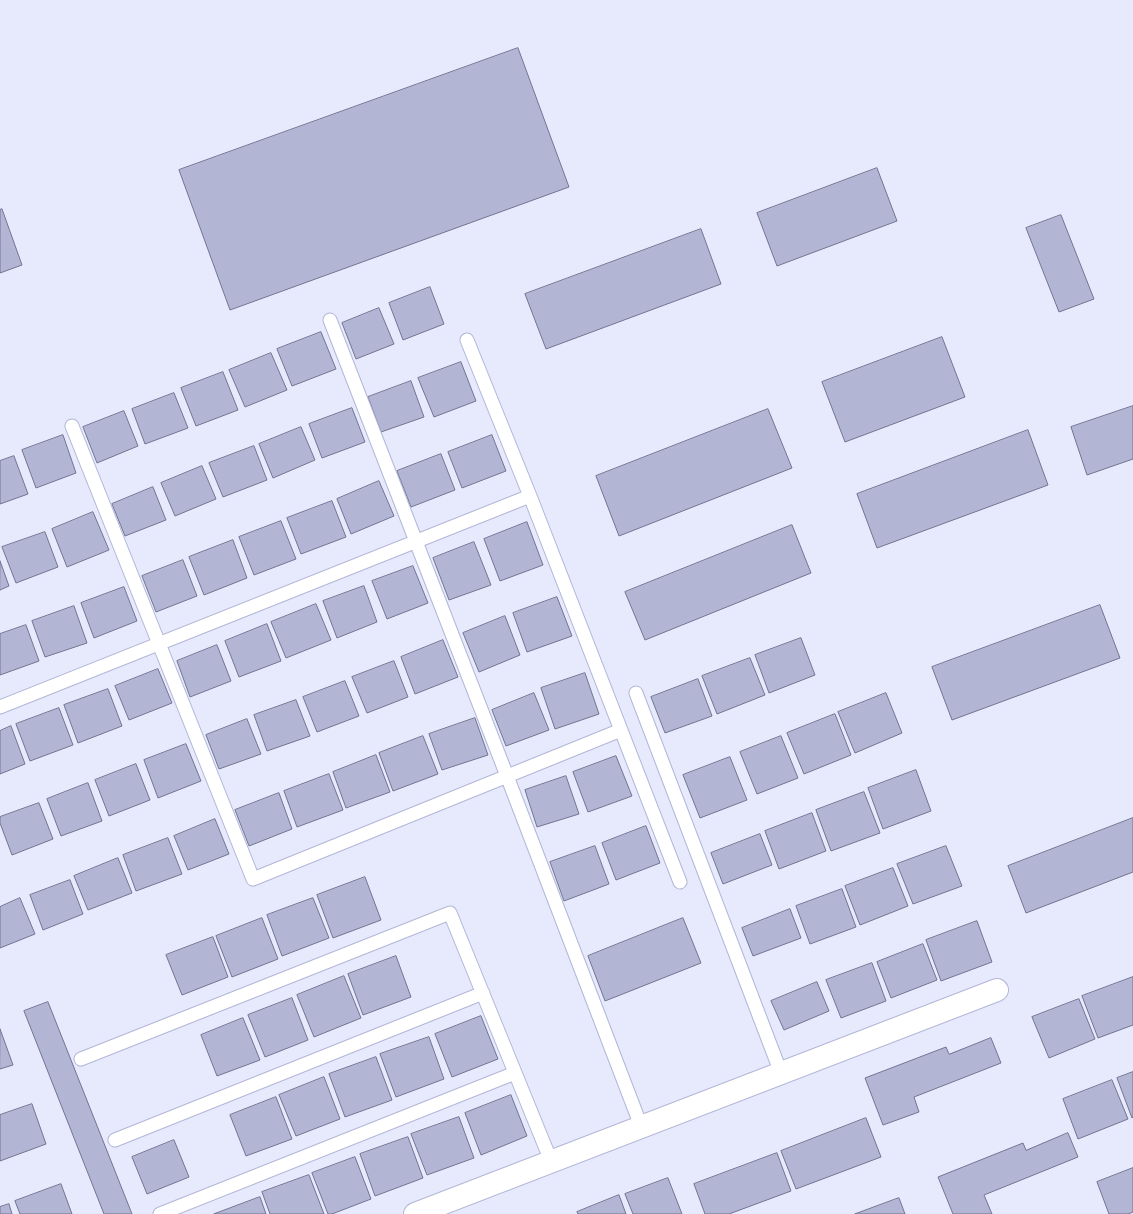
<!DOCTYPE html>
<html>
<head>
<meta charset="utf-8">
<style>
	body { margin:0 }
	canvas { display:block; background:#e7e9fd }
</style>
</head>
<body>
<canvas width="1133" height="1214"></canvas>
<script>
const context = document.querySelector('canvas').getContext('2d');
context.lineJoin = 'round';
function fill(path, color) {
  context.fillStyle = color;
  context.fill(path, 'evenodd');
}
function stroke(path, color, width, dash) {
  context.strokeStyle = color;
  context.lineWidth = width;
  context.lineCap = dash ? 'butt' : 'round';
  context.setLineDash(dash || []);
  context.stroke(path);
}
const building = new Path2D(`
	M518 48 569 187 230 310 179 170Z
	M877 168 897 221 777 266 757 213Z
	M2 209 22 265 0 273V210Z
	M1061 215 1094 299 1059 312 1026 228Z
	M701 229 721 284 546 349 525 294Z
	M430 287 444 324 403 340 389 303Z
	M379 308 394 344 356 359 342 323Z
	M321 332 336 369 292 386 277 349Z
	M942 337 965 397 845 442 822 382Z
	M271 353 287 390 245 407 229 370Z
	M461 362 476 401 434 417 418 378Z
	M223 372 238 410 196 426 181 388Z
	M411 381 424 417 381 432 368 397Z
	M174 393 188 428 145 444 132 409Z
	M1133 406V459L1087 475 1071 427Z
	M352 408 365 442 322 458 309 424Z
	M768 409 792 468 619 536 596 476Z
	M124 411 138 446 97 463 83 427Z
	M301 427 315 460 273 478 259 444Z
	M1028 430 1048 485 877 548 857 494Z
	M63 435 76 473 36 488 22 450Z
	M492 435 506 471 462 488 448 452Z
	M254 446 267 480 223 497 209 463Z
	M441 454 455 490 411 507 397 471Z
	M14 456 28 494 0 504V461Z
	M202 466 216 499 175 516 161 483Z
	M379 481 394 516 351 534 337 499Z
	M153 487 166 520 125 536 112 504Z
	M332 501 346 537 301 554 287 518Z
	M93 512 109 550 67 567 52 529Z
	M281 521 296 559 254 575 239 537Z
	M527 522 543 565 500 581 484 539Z
	M792 525 811 573 645 640 625 592Z
	M45 532 58 567 16 583 2 547Z
	M233 540 247 578 204 595 189 557Z
	M474 542 491 585 449 600 433 558Z
	M183 560 197 596 156 612 142 576Z
	M0 561 9 586 0 590Z
	M413 566 428 603 387 619 372 581Z
	M364 586 377 622 337 638 323 601Z
	M124 587 137 621 94 638 81 603Z
	M557 597 572 636 527 652 513 613Z
	M316 604 331 640 286 658 271 622Z
	M1100 605 1120 658 952 720 932 667Z
	M74 606 87 643 45 657 32 621Z
	M505 616 520 655 479 672 463 633Z
	M267 624 281 661 239 677 225 641Z
	M26 625 39 661 0 675V634Z
	M801 638 815 675 769 693 755 655Z
	M443 640 458 677 415 694 401 657Z
	M217 645 231 681 190 697 177 661Z
	M750 658 765 695 717 714 702 676Z
	M394 661 408 697 367 713 352 677Z
	M158 669 172 703 129 720 115 686Z
	M585 673 599 714 555 729 541 688Z
	M698 679 712 716 665 733 651 697Z
	M345 681 359 716 317 732 303 697Z
	M108 689 122 726 78 743 64 705Z
	M534 693 549 730 506 746 492 710Z
	M886 693 902 733 855 753 838 712Z
	M296 700 310 736 267 751 254 715Z
	M59 708 73 745 30 761 16 724Z
	M835 714 851 755 804 774 787 733Z
	M475 718 488 755 442 770 429 734Z
	M247 719 261 754 219 769 206 735Z
	M11 726 25 764 0 774V731Z
	M423 736 438 774 393 791 379 753Z
	M781 736 798 778 757 794 740 752Z
	M186 744 201 781 158 798 144 760Z
	M376 755 390 792 346 808 333 772Z
	M616 756 632 796 588 812 573 772Z
	M730 757 747 800 700 818 683 775Z
	M136 764 150 800 109 816 95 780Z
	M916 770 931 811 883 829 868 788Z
	M329 774 343 810 297 827 284 791Z
	M566 776 579 814 537 827 525 790Z
	M88 783 102 821 61 836 47 799Z
	M864 792 880 833 831 851 816 810Z
	M279 793 292 829 249 846 235 810Z
	M39 803 53 839 12 855 0 823V817Z
	M812 813 826 851 779 869 765 831Z
	M1133 818V872L1026 913 1008 866Z
	M215 819 229 854 188 870 174 836Z
	M646 826 660 863 616 880 602 843Z
	M760 834 772 865 723 884 711 853Z
	M168 838 182 874 136 891 123 855Z
	M595 846 609 884 564 901 550 862Z
	M946 846 962 886 913 904 897 864Z
	M118 858 132 893 88 910 74 876Z
	M893 868 908 906 860 925 845 886Z
	M365 877 381 920 333 938 317 895Z
	M70 880 83 914 43 930 30 895Z
	M842 889 856 927 810 944 796 906Z
	M20 898 35 934 0 948V907Z
	M313 898 329 938 282 956 267 915Z
	M790 909 801 938 753 956 742 928Z
	M262 918 278 959 232 977 216 936Z
	M683 918 701 963 605 1001 588 956Z
	M977 921 992 962 941 981 926 940Z
	M213 937 228 977 182 995 166 955Z
	M923 944 937 980 891 998 877 962Z
	M396 956 411 997 363 1015 348 974Z
	M872 963 886 1001 841 1018 826 980Z
	M344 976 361 1018 314 1037 297 995Z
	M1133 977V1025L1098 1038 1082 996Z
	M817 982 829 1011 784 1030 771 1001Z
	M292 998 308 1040 265 1057 248 1015Z
	M1079 999 1095 1039 1049 1058 1032 1017Z
	M48 1002 132 1214H104L24 1011Z
	M481 1016 498 1059 452 1077 435 1034Z
	M243 1018 260 1060 217 1076 201 1035Z
	M0 1029 13 1065 0 1069Z
	M429 1037 444 1079 396 1097 380 1054Z
	M991 1038 1001 1063 914 1097 919 1112 883 1125 865 1078 946 1047 949 1054Z
	M376 1057 392 1100 345 1117 329 1074Z
	M1133 1072V1117L1132 1118 1117 1078Z
	M324 1077 340 1119 296 1136 279 1095Z
	M1112 1080 1128 1119 1078 1139 1063 1099Z
	M511 1095 527 1136 481 1155 465 1113Z
	M276 1097 292 1139 246 1156 230 1115Z
	M32 1104 46 1144 0 1161V1115Z
	M459 1117 474 1158 427 1175 411 1134Z
	M866 1118 881 1157 796 1189 781 1151Z
	M1068 1133 1078 1157 984 1195 992 1214H953L938 1177 1023 1143 1026 1150Z
	M408 1137 423 1178 375 1196 360 1154Z
	M174 1140 189 1177 147 1194 132 1157Z
	M777 1153 791 1191 729 1214H705L694 1184Z
	M355 1157 371 1199 332 1214H328L312 1173Z
	M1133 1168V1212L1128 1214H1109L1097 1182Z
	M309 1175 324 1214H270L262 1192Z
	M668 1178 682 1214H633L625 1194Z
	M61 1184 72 1214H20L15 1201Z
	M619 1195 626 1214H578L577 1212Z
	M260 1197 266 1214H214Z
	M899 1198 905 1214H855Z
	M9 1204 12 1214H0V1207Z`);
fill(building, '#b2b5d4');
stroke(building, '#727591', 1);
const lane = new Path2D(`
	M330 320 507 776 641 1126
	M467 340 530 496 680 882
	M72 426 253 879 621 730
	M636 693 781 1073
	M0 707 530 496
	M81 1059 450 913 551 1161
	M115 1140 483 993
	M160 1214 515 1073`);
const street = new Path2D(`
	M415 1214 997 990`);
stroke(lane, '#b3b6d6', 15);
stroke(street, '#b3b6d6', 24);
stroke(lane, '#fff', 13);
stroke(street, '#fff', 22);
</script>
</body>
</html>
